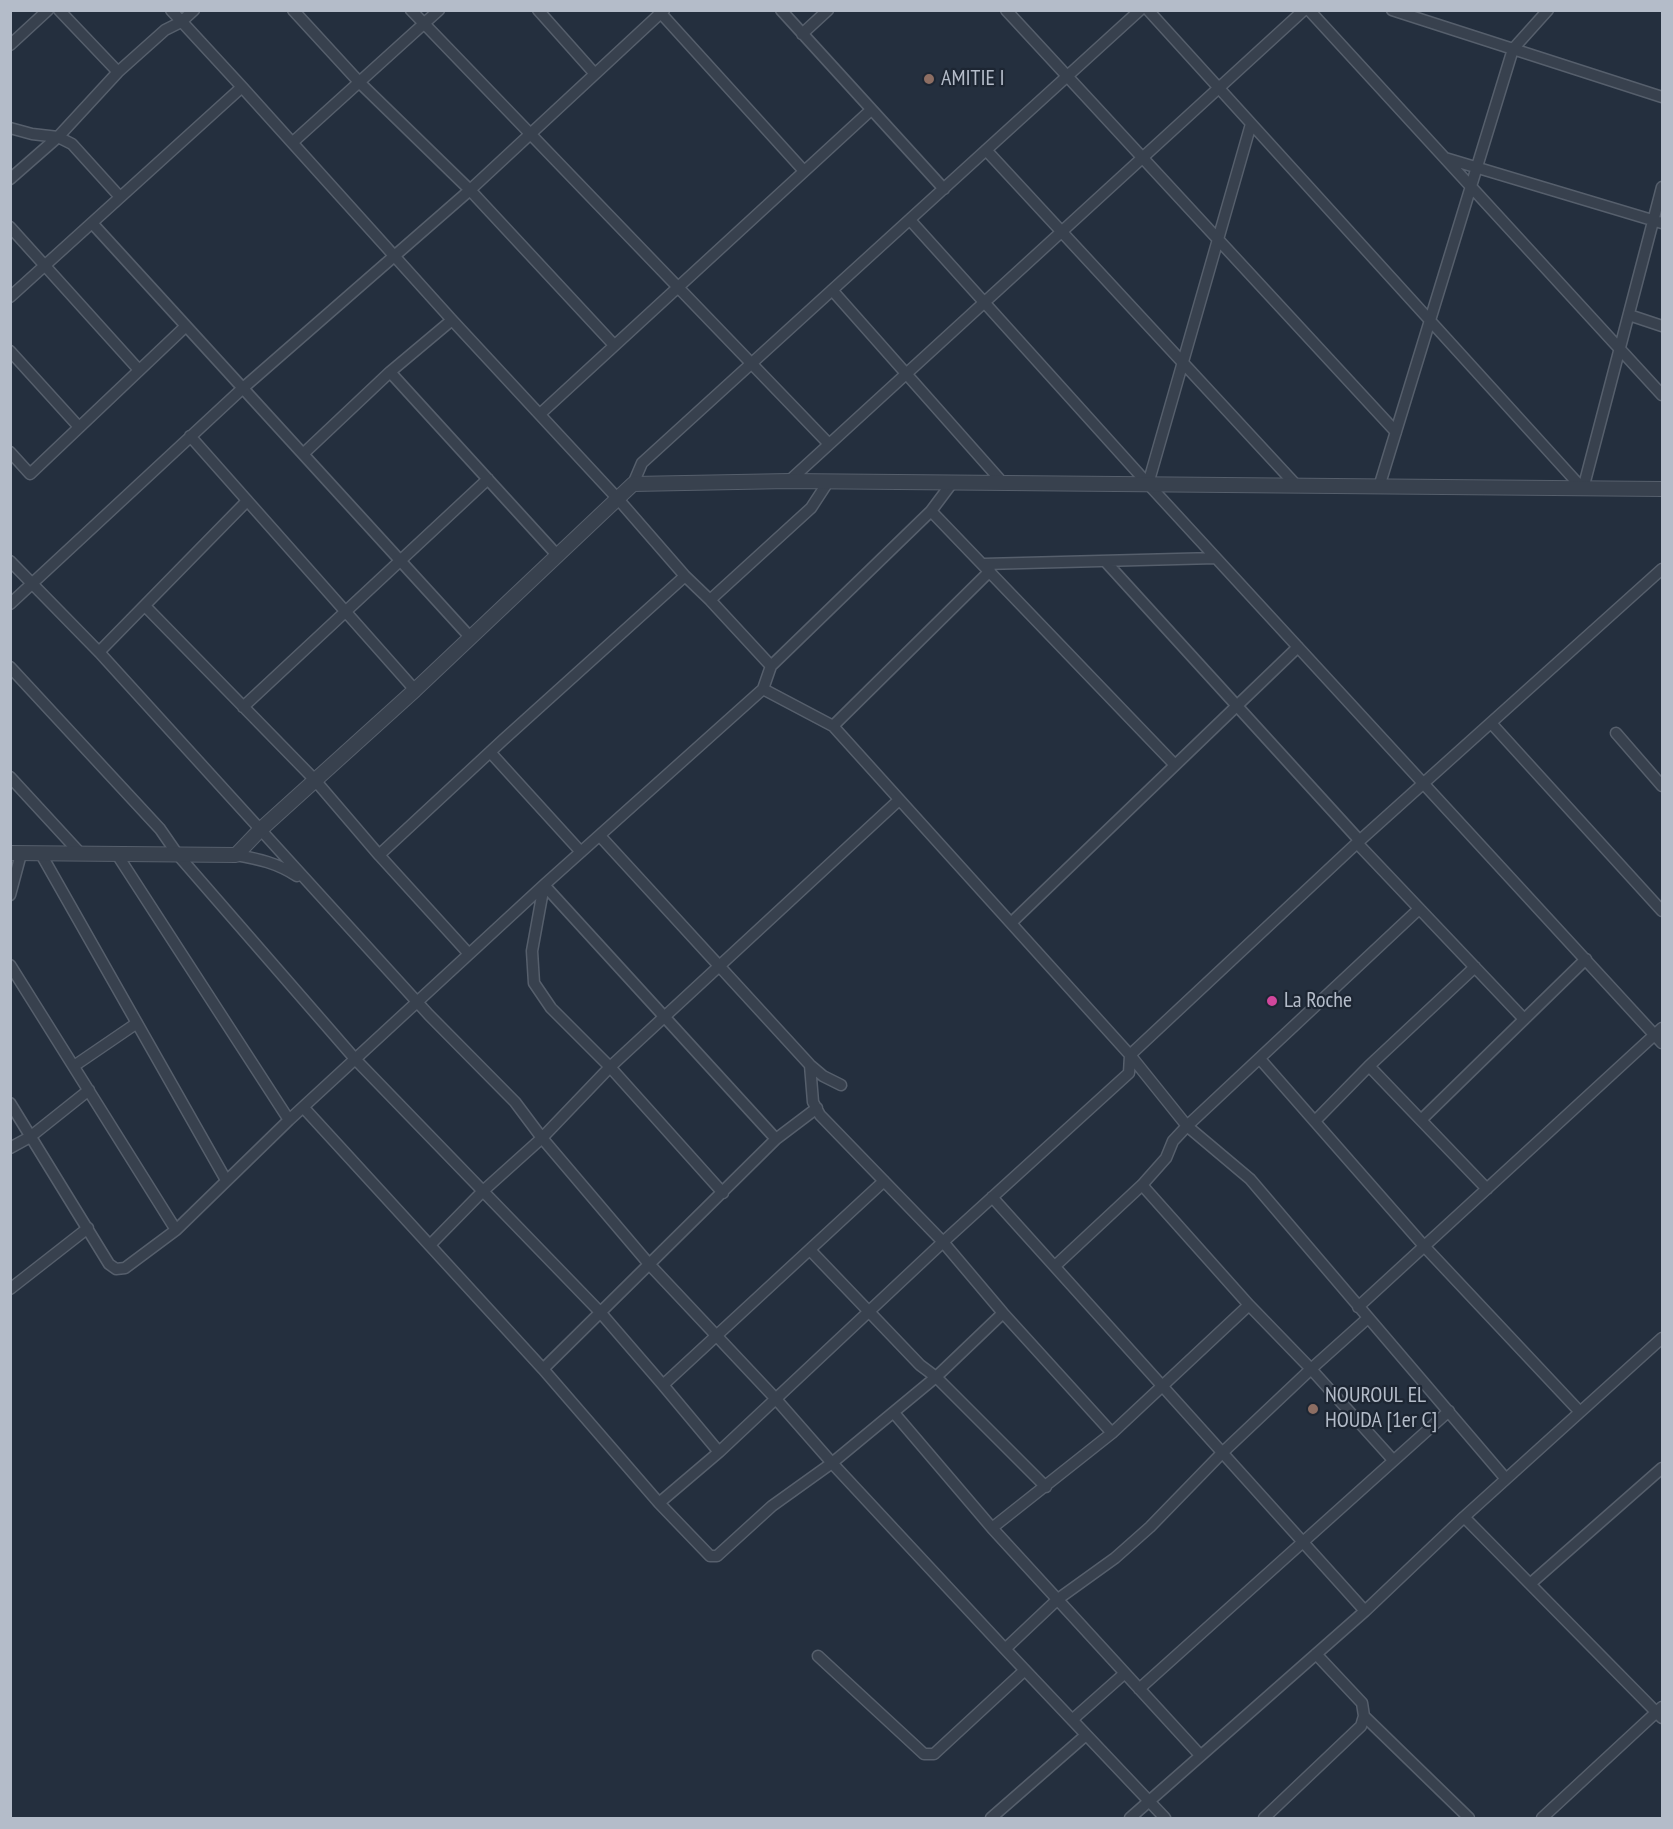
<!DOCTYPE html>
<html>
<head>
<meta charset="utf-8">
<style>
	body { margin:0 }
	#map { position:relative; width:1673px; height:1829px; overflow:hidden; background:#242f3e; font-family:"PT Sans Narrow",sans-serif }
	canvas { display:block }
	.frame { position:absolute; inset:0; border:12px solid #b4bcc9; pointer-events:none }
</style>
</head>
<body>
<div id="map">
<canvas width="1673" height="1829"></canvas>
<div class="frame"></div>
</div>
<script>
const context = document.querySelector('canvas').getContext('2d');
context.lineJoin = 'round';
function stroke(path, color, width, dash) {
  context.strokeStyle = color;
  context.lineWidth = width;
  context.lineCap = dash ? 'butt' : 'round';
  context.setLineDash(dash || []);
  context.stroke(path);
}
function write(font, color, halo, rows, align = 'center') {
  context.font = font + ' "PT Sans Narrow",sans-serif';
  context.lineWidth = 4.5;
  context.setLineDash([]);
  context.textBaseline = 'middle';
  context.strokeStyle = halo;
  context.fillStyle = color;
  for (const [text, x, y, turn = 0] of rows) {
    context.save();
    context.translate(x, y);
    context.rotate((+turn || 0) * Math.PI / 180);
    context.textAlign = isNaN(turn) ? turn : align;
    if (halo) context.strokeText(text, 0, 0);
    context.fillText(text, 0, 0);
    context.restore();
  }
}
const minor = new Path2D(`
	M59 10 118 72
	M171 10 242 87 452 320 618 499 685 576 710 600 771 666 763 689 833 726 1130 1055 1187 1126 1250 1179 1506 1479
	M293 10 360 83 470 190 614 345
	M411 10 829 444
	M538 10 595 74
	M658 10 804 171
	M781 10 944 189
	M1006 10 1396 432
	M1148 10 1583 489 1662 187
	M1309 10 1662 395
	M1392 10 1662 97
	M802 34 828 10
	M10 45 48 10
	M10 128 32 134 58 137 72 144 120 197
	M293 142 439 10
	M986 150 1297 486
	M1445 158 1662 223
	M10 179 58 137 118 72 165 30 181 22 194 10
	M910 220 1148 484 1662 1043
	M92 223 470 637
	M10 227 139 370
	M832 290 1003 483
	M10 297 242 87
	M1629 315 1662 326
	M10 351 79 427
	M390 372 557 555
	M540 414 871 110
	M190 436 415 690
	M10 452 30 474 186 326
	M303 454 390 372 452 320
	M789 481 1304 10
	M633 484 642 463 1140 10
	M1148 484 1251 124
	M1379 487 1513 49 1548 10
	M931 511 1175 765
	M10 561 99 652 429 1015 515 1102 542 1138 649 1264 775 1398 832 1463 1005 1649 1165 1818
	M1105 561 1360 841
	M984 564 1216 558
	M710 600 811 508 828 482
	M10 604 243 388 470 190 664 10
	M145 606 314 779 379 855 469 954
	M99 652 247 501
	M771 666 931 511 952 483
	M10 667 160 829 178 855 356 1060 600 1312 663 1385 884 1181
	M243 707 488 479
	M1491 723 1662 911
	M833 726 990 571
	M1616 733 1662 786
	M490 752 581 852
	M10 777 80 853
	M600 836 810 1065 823 1076 841 1085
	M1357 843 1524 1019
	M41 854 226 1180
	M236 855C259 859 277 863 297 876
	M379 855 503 740 685 576
	M118 856 289 1120
	M544 885 532 951 534 983 551 1008 610 1067 723 1193
	M544 885 776 1139
	M10 895 21 854
	M1011 923 1298 647
	M10 965 176 1230
	M1260 1059 1424 1246 1580 1412
	M810 1065 813 1102 820 1115 943 1242 1003 1313 1112 1433
	M74 1066 137 1023
	M1369 1066 1487 1189
	M10 1103 109 1264 116 1269 125 1268 176 1230 289 1120 544 885 763 689
	M303 1107 543 1369 659 1503 719 1452
	M1316 1120 1369 1066 1475 967
	M1421 1120 1586 959
	M10 1148 30 1137 89 1090
	M1142 1185 1249 1305 1311 1369 1393 1460
	M992 1197 1365 1611
	M430 1245 483 1191 542 1138 610 1067 899 800
	M810 1250 920 1365 936 1377 1046 1487
	M1055 1266 1142 1185 1166 1158 1173 1141 1187 1126 1419 909
	M10 1289 88 1228
	M1358 1307 1662 1028
	M543 1369 776 1139 817 1108
	M663 1385 719 1452 943 1242 1129 1073 1130 1055 1357 843 1662 569
	M894 1413 992 1528 1200 1755
	M659 1503 710 1556H717L772 1506 832 1463 936 1377 1003 1313
	M1464 1517 1662 1718
	M992 1528 1112 1433 1249 1305
	M1530 1584 1662 1468
	M1005 1649 1058 1599 1115 1558 1150 1527 1222 1453 1311 1369 1368 1318
	M818 1656 924 1754H934L1025 1670
	M1139 1689 1449 1411
	M1364 1716 1469 1818
	M1072 1720 1125 1673
	M991 1818 1086 1735
	M1130 1818 1365 1611 1464 1517 1662 1338
	M1264 1818 1361 1726 1364 1716 1362 1703 1316 1654
	M1542 1818 1662 1707`);
const tertiary = new Path2D(`
	M10 853 236 855 260 830 415 690 633 484 789 481 1662 489`);
stroke(minor, '#565f6c', 13);
stroke(tertiary, '#565f6c', 16);
stroke(minor, '#38414e', 10);
stroke(tertiary, '#38414e', 14);
for (const [x, y, r, color] of [
	[929,79,6,"#8d6e63"],
	[1272,1001,6,"#d1479c"],
	[1313,1409,6,"#8d6e63"]
]) {
  const dot = new Path2D();
  dot.arc(x, y, r, 0, 2 * Math.PI);
  context.fillStyle = color;
  context.fill(dot);
  stroke(dot, '#1d2633', 2);
}
write('22px', '#b4bcc9', '#1d2633', [
	["AMITIE I",941,79],
	["La Roche",1284,1001],
	["NOUROUL EL",1325,1396],
	["HOUDA [1er C]",1325,1421]
], 'left');
</script>
</body>
</html>
